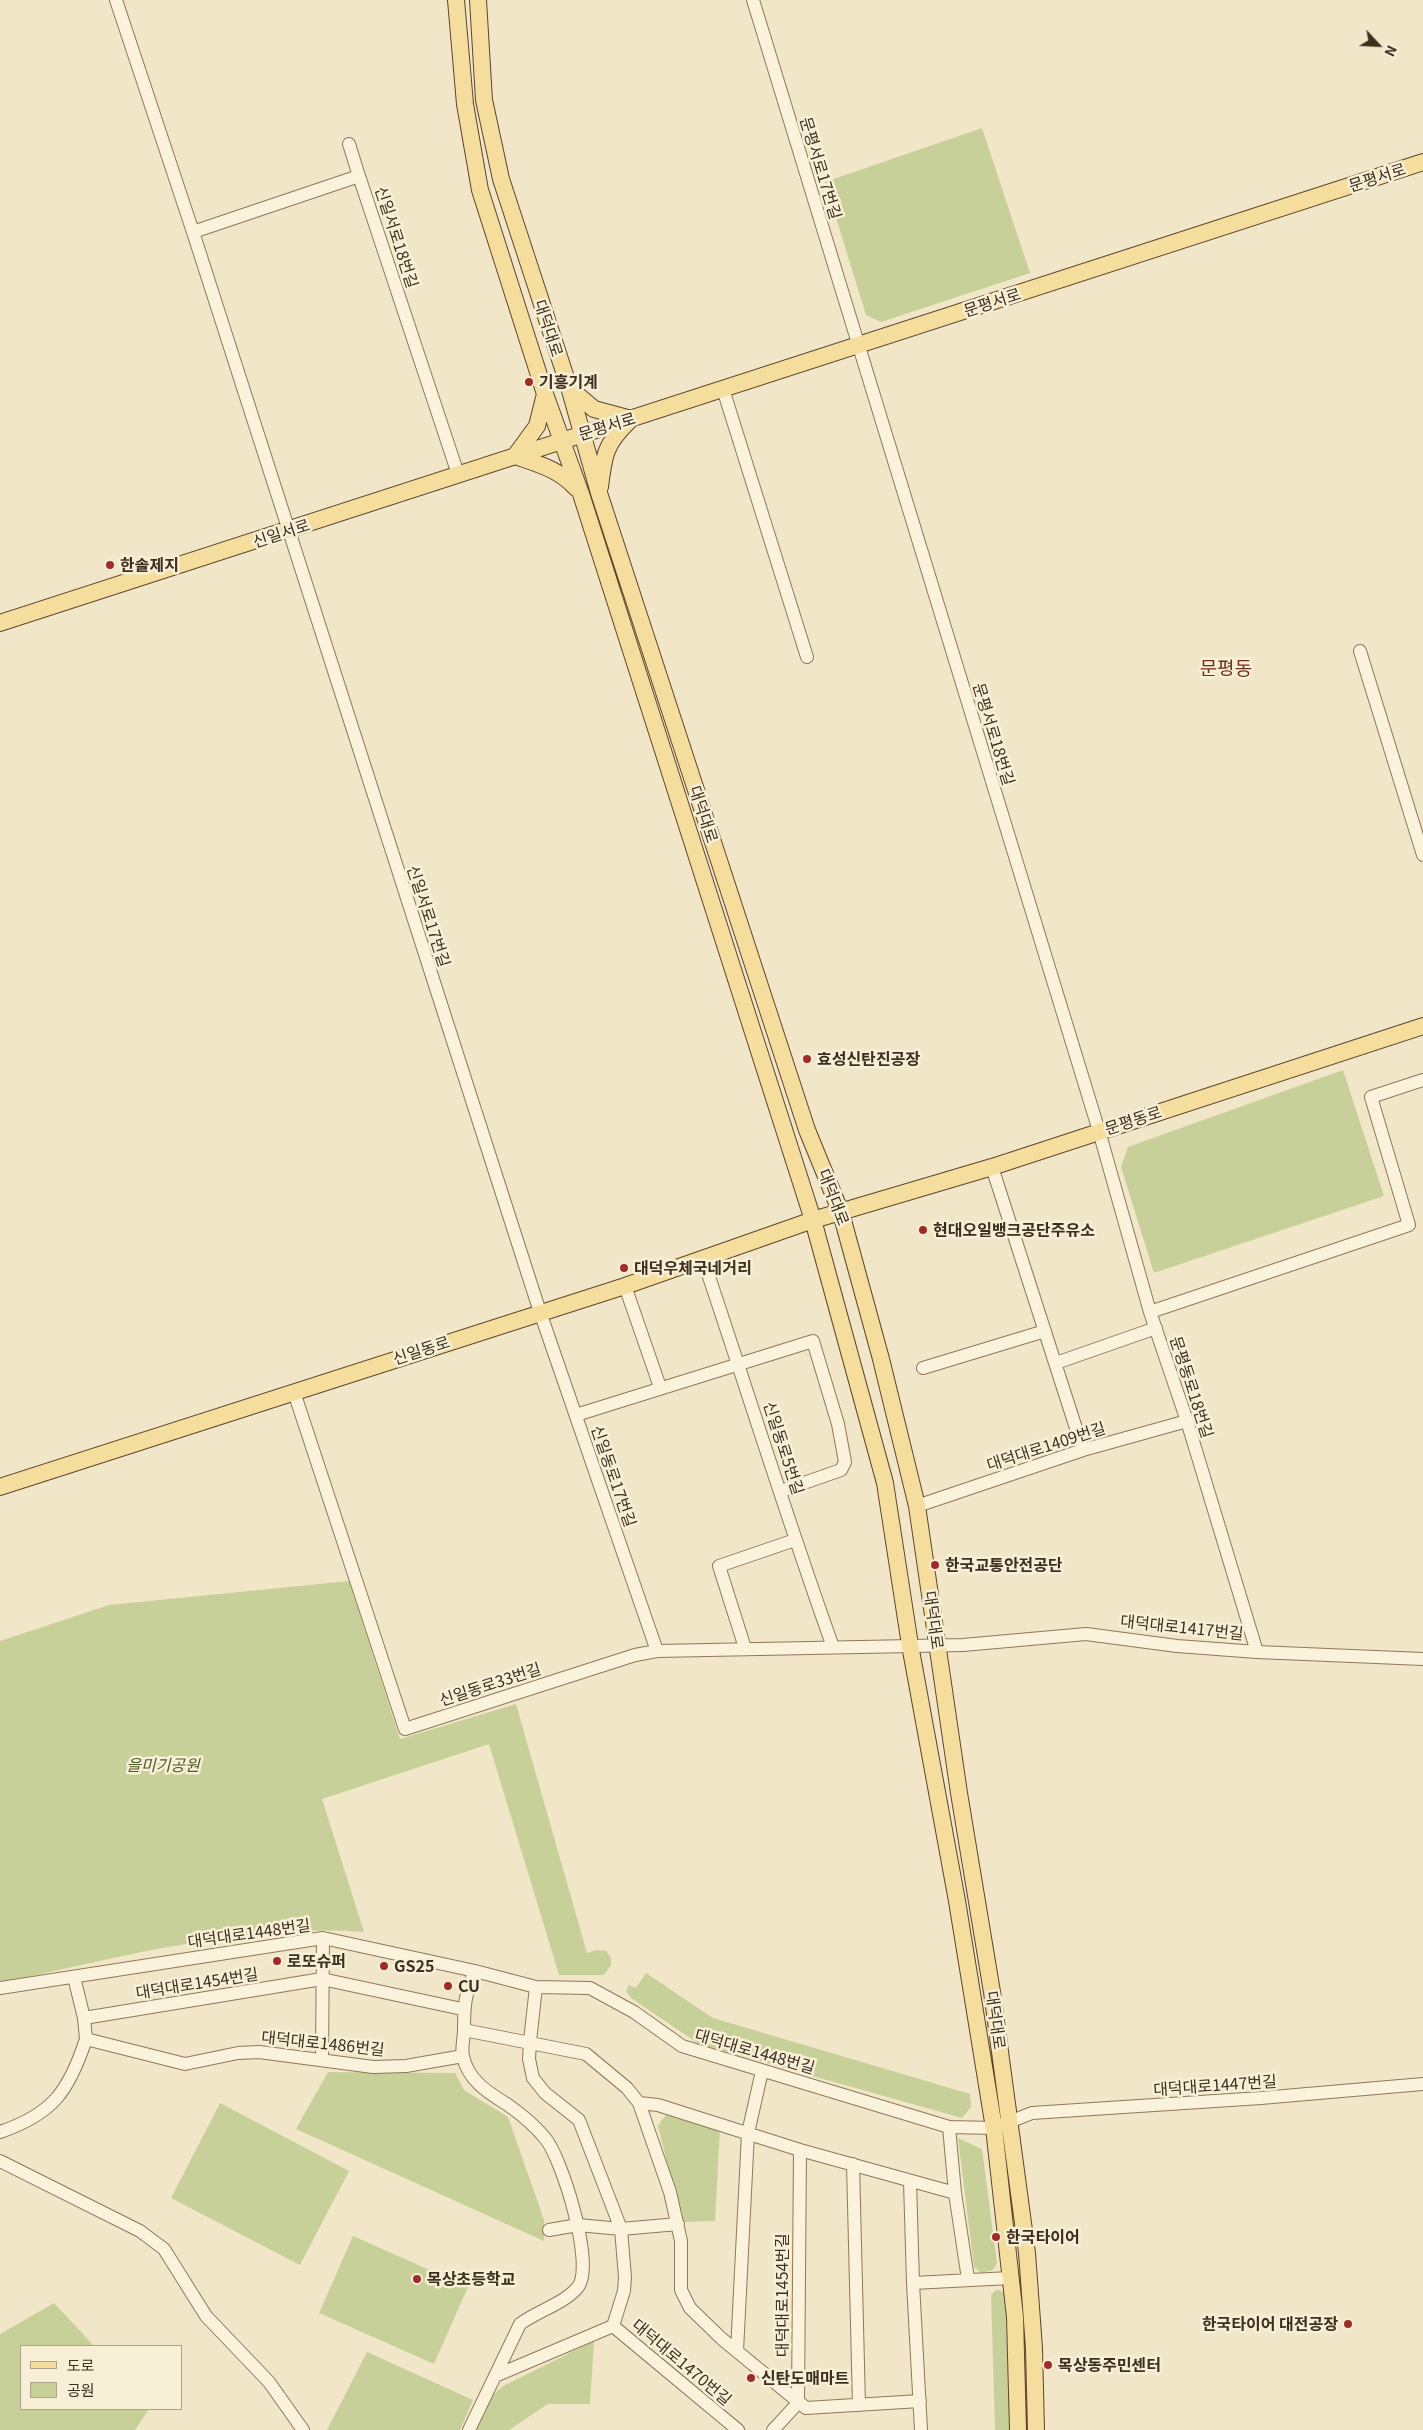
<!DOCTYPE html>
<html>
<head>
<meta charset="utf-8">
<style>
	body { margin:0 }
	#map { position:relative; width:1423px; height:2430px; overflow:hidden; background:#f1e6c7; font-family:Georgia,"Noto Sans KR",serif }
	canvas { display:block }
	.legend { position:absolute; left:20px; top:2345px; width:162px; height:65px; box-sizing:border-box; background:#f8efd7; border:1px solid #aea28d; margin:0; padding:6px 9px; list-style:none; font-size:15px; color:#3e2f1f }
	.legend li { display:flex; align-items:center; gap:10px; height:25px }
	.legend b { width:25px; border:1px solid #aea28d }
	.north { position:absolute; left:1353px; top:20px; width:50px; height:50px; -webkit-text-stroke:4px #f8efd7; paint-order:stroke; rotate:115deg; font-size:14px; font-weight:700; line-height:20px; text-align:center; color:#3e2f1f }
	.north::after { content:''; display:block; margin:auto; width:18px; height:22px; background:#3e2f1f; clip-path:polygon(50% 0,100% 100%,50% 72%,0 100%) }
</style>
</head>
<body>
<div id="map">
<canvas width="1423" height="2430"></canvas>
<ul class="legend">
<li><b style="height:6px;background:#f5dd9e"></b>도로</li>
<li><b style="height:14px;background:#c8d099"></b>공원</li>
</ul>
<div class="north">N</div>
</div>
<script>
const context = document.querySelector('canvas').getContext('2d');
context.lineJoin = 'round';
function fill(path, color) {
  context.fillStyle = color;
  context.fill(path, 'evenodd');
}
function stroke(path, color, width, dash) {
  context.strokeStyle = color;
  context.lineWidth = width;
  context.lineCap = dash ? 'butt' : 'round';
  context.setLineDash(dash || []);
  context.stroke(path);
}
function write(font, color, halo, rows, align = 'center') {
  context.font = font + ' Georgia,"Noto Sans KR",serif';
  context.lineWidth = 5;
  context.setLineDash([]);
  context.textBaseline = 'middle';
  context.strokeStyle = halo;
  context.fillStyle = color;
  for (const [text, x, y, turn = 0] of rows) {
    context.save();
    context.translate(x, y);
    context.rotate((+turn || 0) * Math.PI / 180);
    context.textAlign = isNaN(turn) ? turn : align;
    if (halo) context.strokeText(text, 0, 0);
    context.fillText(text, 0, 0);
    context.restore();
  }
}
fill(new Path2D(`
	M982 128 1030 273 881 322 866 315 825 182Z
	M1343 1070 1384 1196 1154 1273 1121 1167 1128 1147Z
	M349 1581 400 1739 516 1704 587 1953 597 1950 606 1951 611 1958V1965L604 1975H559L489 1744 322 1799 364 1932C242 1923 119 1958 0 1983V1641L109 1605Z
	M646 1973 713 2018 970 2094 971 2107 962 2118 699 2044 631 1998 626 1991 629 1985 636 1988Z
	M328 2072 455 2073 464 2090 508 2117 544 2220V2241L296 2129Z
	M220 2103 349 2171 300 2265 171 2198Z
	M667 2113 720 2128 715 2221 682 2222 658 2126Z
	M958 2138 982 2149 997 2263 993 2270 981 2273 974 2267Z
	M353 2236 468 2287 434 2364 319 2313Z
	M996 2290H1000L1005 2294 1011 2430H995L991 2295Z
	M54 2303 94 2346H21V2409H149L135 2430H0V2334Z
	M594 2341 590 2404H548L509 2430H476L493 2395 503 2386Z
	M367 2352 473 2400 460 2430H327Z`), '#c8d099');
const minor = new Path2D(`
	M116 0 193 232 540 1312 657 1651
	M753 0 1099 1131 1150 1312 1187 1421 1257 1652
	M349 144 359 176
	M193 232 359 176 458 474
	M723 389 807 657
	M1360 651 1423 855
	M992 1167 1083 1450
	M703 1259C747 1389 787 1519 833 1647
	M625 1286 660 1387
	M1150 1312 1409 1225 1371 1097 1423 1080
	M1056 1363 1156 1328
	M923 1368 1045 1331
	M294 1392 405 1729 635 1655 657 1651 963 1645 1086 1634 1177 1646 1257 1652 1423 1659
	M576 1415 813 1341 838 1424 845 1462 841 1470 781 1491
	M917 1506 1083 1450 1187 1421
	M745 1648 719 1566 795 1540
	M74 1977 84 2018 86 2039 185 2064 238 2053 259 2052 373 2067 406 2066 463 2056
	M536 1987 530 2041 529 2059 533 2078 545 2093 579 2120 621 2229 625 2277 624 2291 613 2326
	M0 1988 323 1938 475 1971 536 1987 590 1988 634 2012 682 2046 949 2127 994 2128 1032 2113 1261 2098 1423 2084
	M84 2018 322 1979 462 2009
	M464 2030 586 2054 627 2088 639 2103 658 2105 800 2150 955 2193
	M322 2059 323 1938
	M639 2103 670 2192 681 2241V2290L690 2308 722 2339 806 2408 920 2401
	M949 2127 955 2193 968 2279
	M0 2132C53 2114 69 2091 86 2039
	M0 2161 140 2231 164 2249 206 2316 269 2382 303 2430
	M853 2164 859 2405
	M910 2181 913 2283
	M549 2230 578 2225 621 2229 678 2224
	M613 2326 738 2430
	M737 2351 748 2133 762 2071
	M495 2376 613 2326
	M469 2430 520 2324C537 2311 564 2304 578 2287 595 2265 562 2158 545 2138 535 2126 521 2114 508 2105 489 2093 468 2081 463 2056 461 2048 464 2038 464 2030 464 2005 465 1994 475 1971
	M773 2430 798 2403 800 2150
	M921 2430 913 2283 1010 2278`);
const major = new Path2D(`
	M456 0 465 104 480 190 545 394 581 494 813 1220 885 1483 910 1645 957 1901 994 2128 1015 2317 1018 2430
	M478 0 484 100 501 179 569 387 599 493 807 1130 841 1213 881 1359 917 1506 959 1793 992 1992 1027 2253 1034 2348 1036 2430
	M569 388 594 409 631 419
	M515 456C538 464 559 469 576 488
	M515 456 537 426 545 394
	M600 487C604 455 605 444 629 421
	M0 623 1423 162
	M0 1487 625 1286 813 1220 992 1167 1423 1026`);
stroke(minor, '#8e785b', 14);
stroke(major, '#5c452f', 18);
stroke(minor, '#fbf2db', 12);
stroke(major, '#f5dd9e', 16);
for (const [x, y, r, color] of [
	[529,382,5,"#a12b27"],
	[110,565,5,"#a12b27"],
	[807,1059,5,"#a12b27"],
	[923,1230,5,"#a12b27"],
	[624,1268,5,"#a12b27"],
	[935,1565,5,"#a12b27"],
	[277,1961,5,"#a12b27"],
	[384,1966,5,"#a12b27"],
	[448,1986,5,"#a12b27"],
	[996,2237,5,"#a12b27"],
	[417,2279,5,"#a12b27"],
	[1348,2324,5,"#a12b27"],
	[1048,2365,5,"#a12b27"],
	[751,2378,5,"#a12b27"]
]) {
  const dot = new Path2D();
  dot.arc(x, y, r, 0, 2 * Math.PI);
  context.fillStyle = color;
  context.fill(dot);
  stroke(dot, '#f8efd7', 2);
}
write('16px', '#3e2f1f', '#f8efd7', [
	["문평서로17번길",821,168,73],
	["문평서로",1377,177,-18],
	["신일서로18번길",397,237,72],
	["문평서로",992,302,-18],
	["대덕대로",549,328,72],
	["문평서로",607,426,-17],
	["신일서로",281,533,-18],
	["문평서로18번길",994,734,73],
	["대덕대로",704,814,72],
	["신일서로17번길",429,916,72],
	["문평동로",1133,1120,-18],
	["대덕대로",834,1197,69],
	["신일동로",421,1350,-18],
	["문평동로18번길",1192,1387,72],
	["대덕대로1409번길",1046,1446,-18],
	["신일동로5번길",784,1448,72],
	["신일동로17번길",614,1476,71],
	["대덕대로",934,1620,82],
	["대덕대로1417번길",1182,1627,6],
	["신일동로33번길",490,1684,-18],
	["대덕대로1448번길",249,1933,-8],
	["대덕대로1454번길",197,1983,-9],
	["대덕대로",996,2020,82],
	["대덕대로1486번길",323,2043,6],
	["대덕대로1448번길",755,2051,16],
	["대덕대로1447번길",1215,2085,-4],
	["대덕대로1454번길",782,2295,-90],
	["대덕대로1470번길",682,2362,40]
]);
write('bold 16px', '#3e2f1f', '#f8efd7', [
	["기흥기계",539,382],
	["한솔제지",120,565],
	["효성신탄진공장",817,1059],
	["현대오일뱅크공단주유소",933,1230],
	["대덕우체국네거리",634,1268],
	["한국교통안전공단",945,1565],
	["로또슈퍼",287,1961],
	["GS25",394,1966],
	["CU",458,1986],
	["한국타이어",1006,2237],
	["목상초등학교",427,2279],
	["한국타이어 대전공장",1338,2324,"right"],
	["목상동주민센터",1058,2365],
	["신탄도매마트",761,2378]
], 'left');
write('italic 16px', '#4b5b25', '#f8efd7', [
	["을미기공원",163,1765]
]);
write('19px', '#6d301c', '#f8efd7', [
	["문평동",1226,668]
]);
</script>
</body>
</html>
